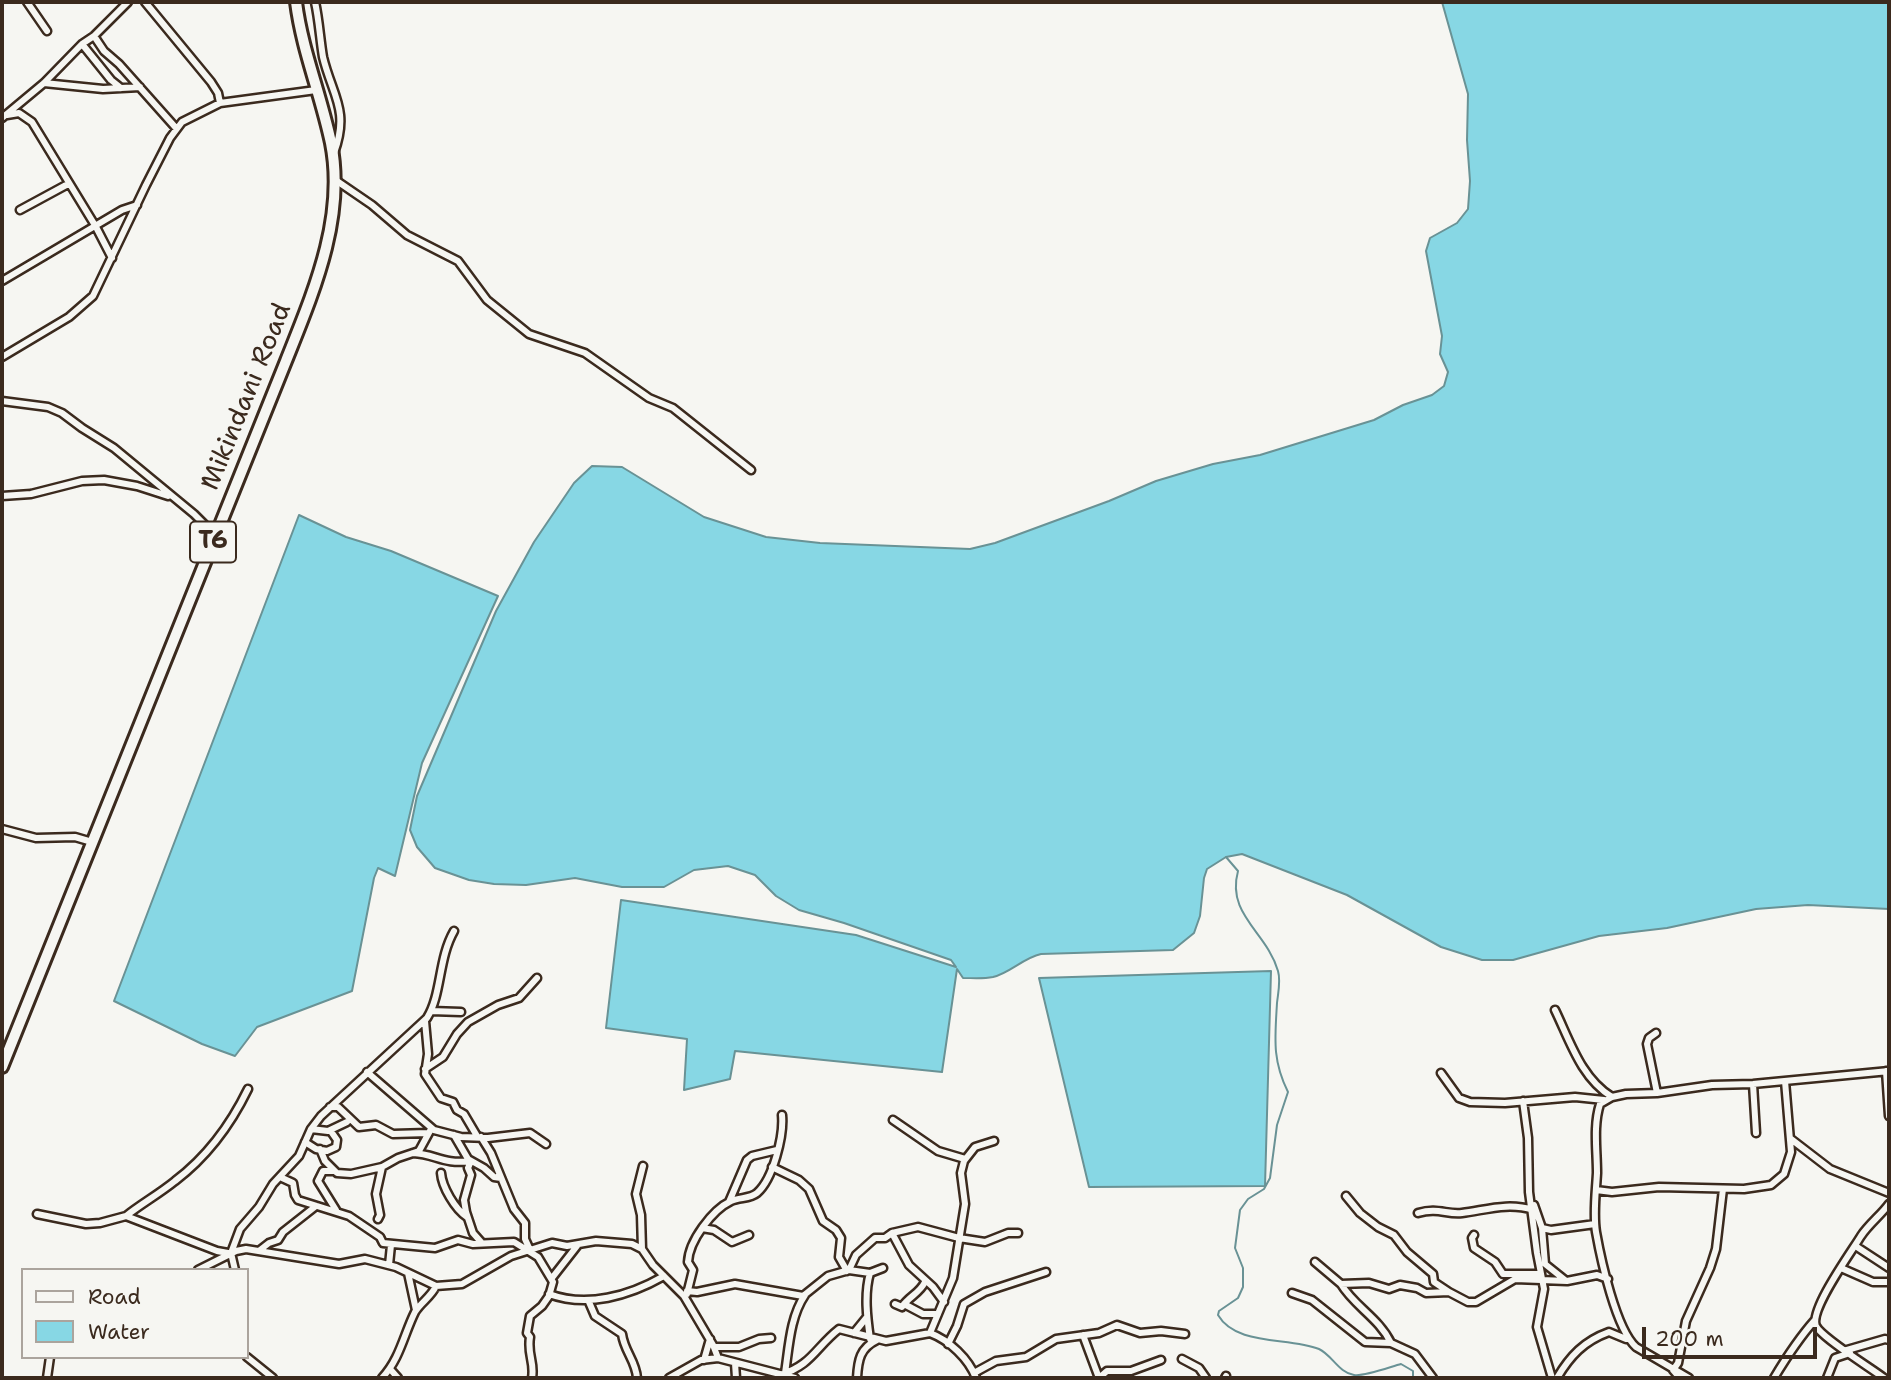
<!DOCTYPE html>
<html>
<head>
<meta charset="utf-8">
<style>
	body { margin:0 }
	#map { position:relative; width:1891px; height:1380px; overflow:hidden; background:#f6f6f2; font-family:"Shantell Sans",sans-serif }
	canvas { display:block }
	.frame { position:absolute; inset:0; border:4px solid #3b2a1e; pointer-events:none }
	.legend { position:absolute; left:21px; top:1268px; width:228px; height:91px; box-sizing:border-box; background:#f6f6f2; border:2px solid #aba49d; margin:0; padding:9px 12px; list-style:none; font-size:21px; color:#3b2a1e }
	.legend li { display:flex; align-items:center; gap:14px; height:35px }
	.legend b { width:35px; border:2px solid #aba49d }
	.scale { position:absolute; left:1642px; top:1327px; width:175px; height:32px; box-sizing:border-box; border:4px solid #3b2a1e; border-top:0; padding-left:9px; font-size:21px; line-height:24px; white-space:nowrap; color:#3b2a1e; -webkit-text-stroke:5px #f6f6f2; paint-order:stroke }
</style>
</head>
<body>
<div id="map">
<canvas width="1891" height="1380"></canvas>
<div class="frame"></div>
<ul class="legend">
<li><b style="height:9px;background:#f6f6f2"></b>Road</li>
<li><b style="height:19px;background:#87d7e4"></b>Water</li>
</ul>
<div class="scale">200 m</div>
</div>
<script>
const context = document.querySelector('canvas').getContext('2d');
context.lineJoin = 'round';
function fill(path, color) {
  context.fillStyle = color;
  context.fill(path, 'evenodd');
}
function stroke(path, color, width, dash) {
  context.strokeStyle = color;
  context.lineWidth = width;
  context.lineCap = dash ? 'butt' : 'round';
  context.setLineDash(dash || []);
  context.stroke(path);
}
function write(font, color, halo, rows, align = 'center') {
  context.font = font + ' "Shantell Sans",sans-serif';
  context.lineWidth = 5;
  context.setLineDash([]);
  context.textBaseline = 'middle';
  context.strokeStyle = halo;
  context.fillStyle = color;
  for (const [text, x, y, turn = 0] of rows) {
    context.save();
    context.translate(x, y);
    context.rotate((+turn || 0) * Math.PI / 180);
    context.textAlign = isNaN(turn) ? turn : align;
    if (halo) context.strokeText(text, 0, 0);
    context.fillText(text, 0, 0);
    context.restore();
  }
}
const water = new Path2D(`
	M1442 2H1889V909L1808 905 1756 909 1667 928 1599 936 1513 960H1482L1441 947 1347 895 1242 854 1226 857 1207 869 1204 878 1200 916 1194 933 1173 950 1041 954C1023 958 1010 973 993 977 983 979 973 978 963 978L957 969 942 1072 735 1051 730 1079 684 1090 687 1039 606 1028 621 900 856 935 956 967 951 960 844 923 799 910 776 896 755 875 728 866 694 870 664 887H622L575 878 526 885 494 884 469 880 435 868 417 847 410 830 417 796 496 611 534 542 574 483 592 466 622 467 704 517 766 537 820 543 970 549 995 543 1109 501 1156 481 1213 464 1260 455 1374 420 1403 405 1432 395 1444 386 1448 372 1440 354 1442 336 1426 251 1430 238 1457 223 1468 209 1470 181 1467 140 1468 94Z
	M299 515 346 537 391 551 498 596 422 763 395 876 378 868 374 878 352 991 257 1027 235 1056 202 1044 114 1001Z
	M1271 971 1265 1186 1089 1187 1039 978Z`);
fill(water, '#87d7e4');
stroke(water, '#699295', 2);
stroke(new Path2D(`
	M1226 857 1238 871C1226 915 1267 932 1278 971 1281 981 1278 993 1277 1003 1275 1038 1272 1060 1288 1092L1277 1125 1270 1178 1264 1189 1248 1199 1240 1210 1235 1248 1243 1268V1287L1238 1298 1219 1311 1218 1315C1236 1346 1288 1337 1319 1349 1332 1355 1339 1373 1354 1375 1363 1377 1390 1367 1401 1364L1413 1371V1378`), '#699295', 2);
const street = new Path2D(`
	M27 2 47 31
	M145 2 211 82 218 93 220 103
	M315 2C319 20 320 39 323 57 332 95 350 110 334 153
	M94 36 104 51 119 64 176 128
	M82 44 111 80 121 88
	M44 83 103 89 140 87
	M7 115 19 113 32 122 96 227 112 258
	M2 118 44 83 82 44 94 36 128 2
	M334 179 372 205 407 235 458 261 487 300 529 334 585 353 649 398 673 408 751 470
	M20 210 68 184
	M2 281 122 210 137 205
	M2 357 69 317 93 296 146 185 170 138 182 122 220 103 316 90
	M2 401 48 407 62 413 82 428 114 448 194 514 216 536
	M2 496 31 494 82 481 104 480 137 486 168 496
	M2 829 36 838 75 837 92 842
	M1555 1010C1570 1041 1581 1078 1612 1097
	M431 1011 461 1012
	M425 1021 428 1054 425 1074 441 1098 453 1102 457 1110 464 1114 477 1136
	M1656 1033 1649 1038 1647 1044 1657 1093
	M425 1069 443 1057 457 1034 468 1022 498 1005 519 998 537 978
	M1886 1071 1889 1116
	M367 1072 434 1130 461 1137 488 1138 530 1133 546 1144
	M1441 1073 1459 1098 1470 1102 1505 1103 1575 1097 1604 1100
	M1753 1084 1756 1133
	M1523 1101 1528 1138 1529 1192 1537 1253 1544 1289 1537 1327 1552 1378
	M330 1107H338L359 1127 376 1125 393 1134 428 1133
	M893 1120 938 1151 965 1159
	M311 1129 328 1131 347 1122
	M454 1135 468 1159 484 1168 494 1177 501 1178
	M481 1137 491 1153 514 1209 525 1223V1239L530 1250
	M1791 1139 1830 1169 1889 1193
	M305 1142 316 1149 327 1151 336 1147 337 1140 330 1130
	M320 1149 325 1161 337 1173 351 1174 382 1167
	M413 1153C436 1154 443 1165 471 1161L468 1168 471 1175 464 1200 466 1212 473 1233 481 1242
	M772 1167 799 1180 809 1189 823 1221 836 1230 841 1238 839 1257 847 1271
	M334 1171H323L318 1181 336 1210
	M441 1173C442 1187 455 1209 467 1217
	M280 1177 293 1183 295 1195 298 1200 349 1216 380 1237 383 1243 435 1248 458 1240 473 1244 514 1242 538 1257 553 1282 549 1296 542 1306 530 1316 527 1333 530 1337C527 1355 535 1362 532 1378
	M1596 1190 1612 1192 1659 1187 1744 1189 1771 1185 1784 1174 1791 1152 1785 1081
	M1346 1196 1360 1213 1378 1227 1394 1235 1407 1252 1433 1274 1434 1282 1449 1292
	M729 1202 747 1160 752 1156 777 1150
	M1534 1205 1542 1228 1545 1264 1565 1280
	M1418 1213C1438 1207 1447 1215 1462 1213 1486 1210 1508 1202 1533 1210
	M37 1214 86 1224 100 1223 126 1216 217 1251 228 1253
	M126 1216C141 1204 159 1194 175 1181 208 1156 230 1126 248 1089
	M378 1219 380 1215 376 1194 382 1167 398 1158 419 1151 431 1129
	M702 1228 714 1230 732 1242 749 1235
	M1542 1228 1551 1230 1595 1224
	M892 1233 909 1265 933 1287 944 1302
	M1474 1235 1472 1238 1474 1248 1495 1262 1503 1274H1541
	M1857 1247 1889 1268
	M642 1249 641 1215 636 1194 643 1166
	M260 1250 269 1243 278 1240 283 1232 316 1206
	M1315 1262 1341 1284 1369 1283 1389 1289 1400 1285 1417 1288 1426 1293 1449 1292 1468 1302H1476L1515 1279 1567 1281 1597 1275 1608 1279
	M389 1265 391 1245
	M1841 1268 1873 1282H1889
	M198 1270 236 1251 246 1249 339 1264 365 1259 396 1267 436 1286 462 1284 511 1256 552 1243 567 1246 596 1241 632 1244 642 1249 653 1265 684 1296 713 1345 718 1358
	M235 1270 231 1253 240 1229 259 1207 273 1184 299 1156 311 1129 321 1116 427 1018C442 994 438 959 454 931
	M849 1270 870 1273 883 1268
	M408 1273 416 1310
	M552 1278 577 1246
	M1341 1284C1354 1306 1379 1318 1391 1343
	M687 1291 697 1292 735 1284 803 1296 828 1276 849 1270 856 1255 875 1238H885L892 1233 918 1227 959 1238 985 1242 1008 1233H1018
	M1292 1293 1312 1300 1365 1342 1391 1343 1415 1354 1433 1378
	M549 1294C587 1308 629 1296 664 1276
	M687 1294 693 1270 688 1262C689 1241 712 1210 731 1201 740 1197 750 1199 757 1193 773 1179 784 1136 782 1115
	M589 1302 595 1316 622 1334C624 1351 636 1361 637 1378
	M895 1304 902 1307C909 1296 919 1294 925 1282
	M904 1304 923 1314H938
	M854 1333 867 1317
	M930 1333 953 1278 965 1204 961 1173 964 1161 975 1147 994 1141
	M1083 1335 1099 1378
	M870 1339C867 1318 864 1294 870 1273
	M948 1344 957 1326 964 1304 985 1292 1046 1272
	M714 1347H739L759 1339 771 1338
	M1847 1350 1885 1339 1889 1340
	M247 1357 273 1378
	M1182 1359 1199 1368 1206 1378
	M704 1360 710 1339
	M735 1363 736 1378
	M390 1369 398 1378
	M785 1373C789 1347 790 1317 805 1295
	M974 1373 996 1361 1026 1357 1056 1339 1099 1333 1117 1325 1140 1333 1161 1331 1185 1334
	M780 1375C812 1365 815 1348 839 1329L886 1341 930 1333C949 1340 969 1359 976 1378
	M47 1378 50 1357
	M382 1378C400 1359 404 1334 415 1312 421 1302 431 1297 436 1286
	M669 1378 701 1360 718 1358 795 1378
	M857 1378C858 1360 860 1348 877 1340
	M1099 1378 1107 1371H1131L1161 1360
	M1225 1378 1226 1376
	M1557 1378C1570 1356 1584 1341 1609 1332L1626 1339
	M1680 1378 1673 1370 1678 1363 1686 1321 1710 1268 1716 1249 1723 1189
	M1689 1378 1636 1347C1616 1329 1601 1260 1596 1232 1593 1213 1596 1192 1597 1173 1597 1150 1593 1126 1600 1104L1612 1097 1626 1094 1657 1093 1712 1085 1753 1084 1889 1071
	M1774 1378C1786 1358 1799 1338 1815 1320
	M1827 1378 1835 1358 1850 1353
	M1884 1378C1871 1368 1822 1338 1816 1326 1809 1310 1852 1251 1861 1236 1869 1224 1881 1215 1889 1204`);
const highway = new Path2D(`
	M2 1067 286 361C313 293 346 218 331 143 321 95 302 50 296 2`);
stroke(street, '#3b2a1e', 11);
stroke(highway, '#3b2a1e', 16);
stroke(street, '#f6f6f2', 6);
stroke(highway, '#f6f6f2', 10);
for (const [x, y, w] of [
	[213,542,46]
]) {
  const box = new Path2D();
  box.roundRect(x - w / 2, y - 20.5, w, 41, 5);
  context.fillStyle = '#f6f6f2';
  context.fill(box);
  stroke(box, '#3b2a1e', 2);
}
write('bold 24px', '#3b2a1e', null, [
	["T6",213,542]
]);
write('26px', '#3b2a1e', '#f6f6f2', [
	["Mikindani Road",247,397,-68]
]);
</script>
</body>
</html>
